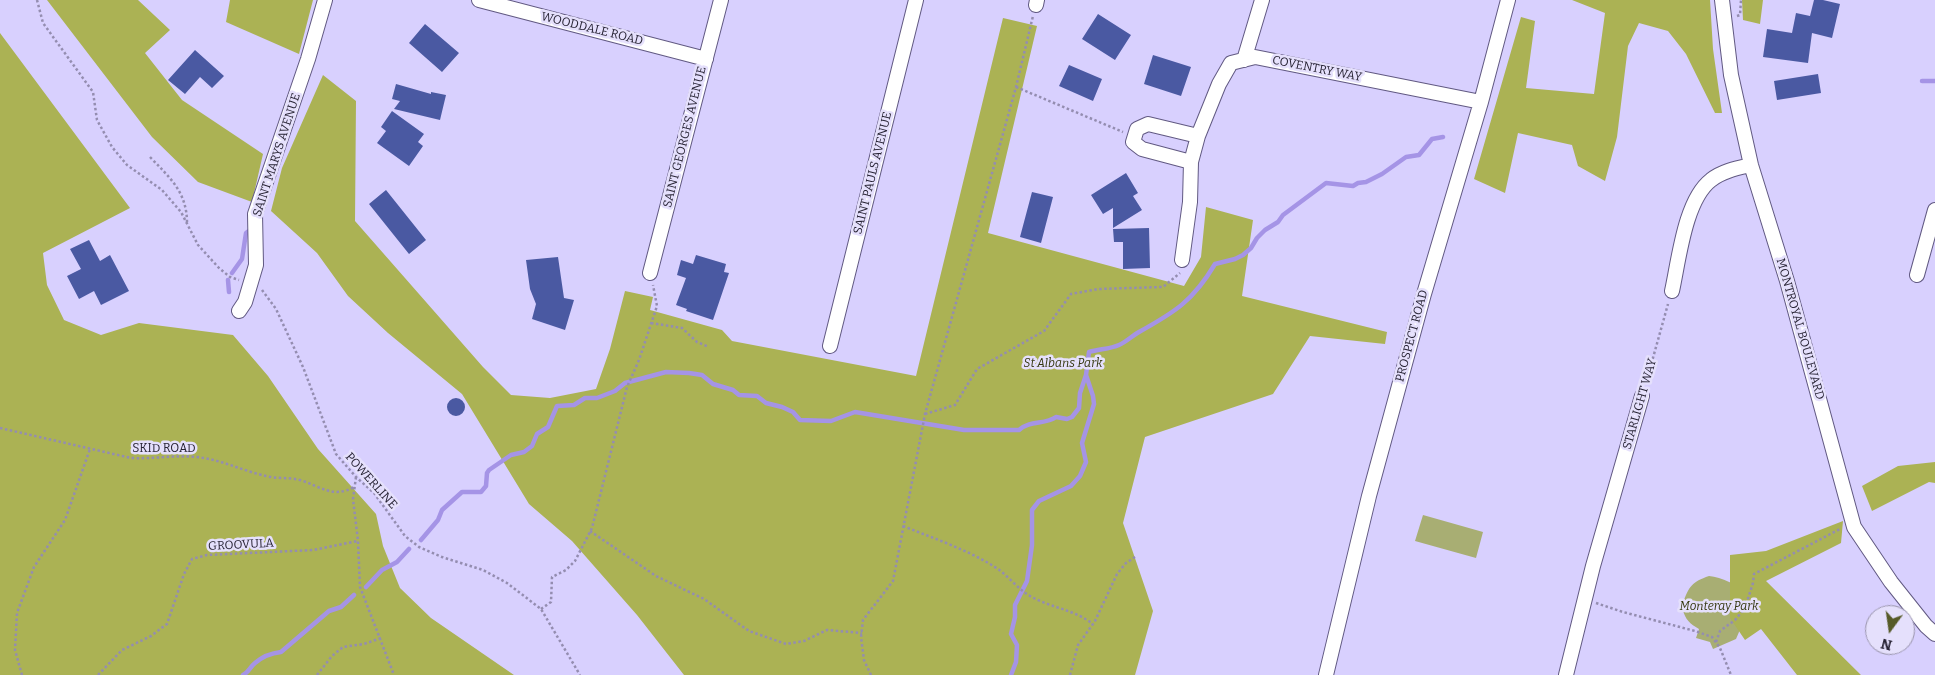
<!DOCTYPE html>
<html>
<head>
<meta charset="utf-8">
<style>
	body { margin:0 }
	#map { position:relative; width:1935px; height:675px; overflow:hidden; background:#d8d0fe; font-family:Bitter,serif }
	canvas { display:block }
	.north { position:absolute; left:1865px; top:605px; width:50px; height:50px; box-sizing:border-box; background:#e5e0fc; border:1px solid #9994ac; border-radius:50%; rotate:194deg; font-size:14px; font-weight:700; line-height:20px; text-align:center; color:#272334 }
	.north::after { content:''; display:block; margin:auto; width:18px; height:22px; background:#575b29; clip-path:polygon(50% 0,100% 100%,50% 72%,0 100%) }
</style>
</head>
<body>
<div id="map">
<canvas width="1935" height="675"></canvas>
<div class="north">N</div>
</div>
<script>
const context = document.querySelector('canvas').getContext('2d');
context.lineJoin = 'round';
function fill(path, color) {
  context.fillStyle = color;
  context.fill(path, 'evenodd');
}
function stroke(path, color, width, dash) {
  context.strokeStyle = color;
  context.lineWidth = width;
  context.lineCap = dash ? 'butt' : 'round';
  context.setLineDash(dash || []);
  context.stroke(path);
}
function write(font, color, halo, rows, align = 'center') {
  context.font = font + ' Bitter,serif';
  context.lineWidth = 5;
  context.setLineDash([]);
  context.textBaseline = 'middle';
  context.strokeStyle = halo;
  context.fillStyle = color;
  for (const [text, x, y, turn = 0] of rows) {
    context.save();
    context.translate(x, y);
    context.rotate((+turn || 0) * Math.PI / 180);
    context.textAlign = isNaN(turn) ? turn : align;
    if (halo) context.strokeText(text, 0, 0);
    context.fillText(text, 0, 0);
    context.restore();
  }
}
fill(new Path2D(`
	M1423 515 1483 532 1476 558 1415 541Z
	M1709 576C1722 577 1736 586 1750 590L1739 632 1736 639 1713 649 1710 642 1696 638 1699 629C1690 624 1685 619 1683 610L1686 607 1683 603C1689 586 1692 582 1709 576Z`), '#a8ae73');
fill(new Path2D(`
	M47 0H138L170 30 145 53 182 100 263 154 252 202 198 182 152 137Z
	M230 0H313L299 54 226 22Z
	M1572 0H1710L1713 49 1722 113H1715L1686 54 1668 31 1639 23 1628 46 1617 137 1605 181 1578 166 1572 145 1518 133 1505 193 1474 179 1521 17 1535 21 1526 88 1594 94 1605 13Z
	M1742 0H1763L1760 24 1743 20Z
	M1003 18 1037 26 988 233 1184 286 1201 257 1206 207 1253 220 1242 296 1387 332 1385 344 1310 336 1273 394 1145 437 1123 523 1153 611 1135 675H684L637 615 572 541 529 504 462 394 388 333 348 296 317 253 271 211 282 168 323 75 356 101 355 221 483 367 511 395 550 398 596 389 610 349 625 291 653 297 650 310 722 330 732 341 916 376Z
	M0 33 130 208 43 253 47 285 64 320 101 335 139 323 233 335 268 376 318 449 376 514 383 546 400 588 431 618 514 675H0Z
	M1935 462V483L1929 482 1872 511 1862 486 1898 466Z
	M1843 521 1841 543 1766 581 1861 675H1797L1761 629 1745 640 1730 618V555L1766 551Z`), '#abb254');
stroke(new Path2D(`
	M1922 81H1935
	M232 273 242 259 246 233 250 230
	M228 280 229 292
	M421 540 438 520 442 510 462 492H481L486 486 487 473 489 470 511 455 524 452 532 446 537 434 548 427 557 406 574 405 585 398H597L615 391 625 383 666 372 689 373 702 375 713 384 733 390 739 395 757 396 766 403 782 407 793 412 800 420 831 421 855 412 964 430H1019C1030 420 1045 425 1056 417L1067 419 1072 417 1079 408 1080 393 1086 375 1089 352C1099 349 1110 349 1119 345 1126 342 1132 336 1139 332 1175 312 1193 301 1215 264L1235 259 1243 255 1251 248 1257 238 1265 230 1278 222 1283 215 1326 183 1353 186 1358 183 1366 182 1382 174 1406 157 1419 155 1432 139 1443 137
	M366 587 382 570 397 562 409 549
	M243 675C249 672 250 667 255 663 262 657 272 653 281 652L329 611 341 607 354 595
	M1011 675 1016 662 1017 645 1011 634 1015 617V605L1027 581 1032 545V510L1039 501 1071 486 1080 476 1086 462 1082 443 1094 404 1093 396 1086 375`), '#a594e6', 4.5);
fill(new Path2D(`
	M1814 0H1823L1840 4 1832 38 1812 33 1808 63 1763 57 1767 29 1792 33 1796 13 1810 16Z
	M1098 14 1131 35 1115 60 1082 39Z
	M425 24 459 53 442 72 409 43Z
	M195 50 224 76 212 88 200 77 185 94 168 80Z
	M1153 55 1191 67 1181 96 1144 84Z
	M1069 65 1102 79 1093 101 1059 86Z
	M1818 74 1821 93 1777 100 1774 81Z
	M396 84 431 94V92L446 95 440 120 394 109 400 101 392 99Z
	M392 111 424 134 418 142 423 146 409 166 377 143 386 131 381 127Z
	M1126 173 1138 193 1133 196 1142 210 1113 228V208L1103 214 1091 195Z
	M386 190 426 240 409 254 369 204Z
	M1032 192 1053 197 1041 243 1020 237Z
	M1149 228 1150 268 1123 269V242H1114L1113 229Z
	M89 240 100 261 110 255 129 291 101 305 94 291 79 299 67 276 81 269 70 249Z
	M696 255 726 264 724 272 729 273 713 320 686 311 687 309 676 305 686 278 677 275 681 260 693 264Z
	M558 257 564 298 574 300 565 330 532 319 536 304 530 289 526 260Z
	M447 407a9 9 0 1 1 18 0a9 9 0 1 1-18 0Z`), '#4a59a2');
const minor = new Path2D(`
	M479 0 706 59
	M1722 0 1731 75 1751 165 1787 281 1854 527 1891 582 1926 626 1935 634
	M1036 5 1037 0
	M1244 60 1262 0
	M1191 162 1142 149 1133 142 1137 129 1148 124 1198 136
	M1182 260 1190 202 1191 162 1198 136 1219 84 1231 63 1255 57 1481 102
	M650 273 721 0
	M1917 275 1935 210
	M1672 291C1679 259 1685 200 1711 180 1722 171 1738 168 1751 165
	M239 311 245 302 256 265 255 214 308 59 325 0
	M830 346 916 0
	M1326 675 1369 496 1424 294 1481 102 1508 0
	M1566 675 1593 566 1642 396`);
stroke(minor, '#615982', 16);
stroke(new Path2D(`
	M37 0 43 23 93 92 97 120 112 147 127 165 162 190 181 212 198 245 219 268 230 277 239 280
	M1737 16 1740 15 1741 0
	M1016 87 1123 132
	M150 157C170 178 187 192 187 223
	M262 290 276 309 303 367 336 454 356 477 374 493 405 536 419 547 442 557 483 570 507 583 541 609 580 675
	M651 323 682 328 697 342 709 347
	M1646 383 1668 304
	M925 414 955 405 977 369 1044 331 1071 294 1098 289 1163 287 1180 273
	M0 428 131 458C153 459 174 455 196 457 220 459 243 471 266 476 277 479 289 477 300 480 320 486 333 499 354 487
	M356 477 353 499 358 541 360 587 394 675
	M903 526C935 539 969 550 998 569 1009 577 1018 589 1030 596 1051 608 1073 609 1093 624
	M590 531 656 576 704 599 749 631 786 644 804 641 827 630 862 633
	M1596 603 1623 612 1695 631 1712 637 1720 648 1731 675
	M541 609 551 602 552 577 566 570 575 561 592 528 627 387 639 360 657 306 653 285
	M1716 642 1720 631 1735 620 1745 608 1753 583 1754 574 1840 529
	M22 675 15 650 17 613 34 567 65 520 90 449
	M98 675 122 650 151 636 167 624 184 574 192 559 207 555 313 550 358 541
	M317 675 332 656 343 647 364 644 381 638
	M871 675 864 660 861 637 863 620 893 581 925 414 1016 87 1033 16
	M1070 675 1078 645 1095 621 1117 574 1126 563 1135 557`), '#948db0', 2.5, [2.5, 2.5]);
stroke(minor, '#fff', 14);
write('12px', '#272334', '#e5e0fc', [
	["WOODDALE ROAD",592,29,14],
	["COVENTRY WAY",1317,69,11],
	["SAINT GEORGES AVENUE",685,137,-76],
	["SAINT MARYS AVENUE",277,155,-72],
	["SAINT PAULS AVENUE",873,173,-76],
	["MONTROYAL BOULEVARD",1800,329,74],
	["PROSPECT ROAD",1412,336,-75],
	["STARLIGHT WAY",1640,404,-74],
	["SKID ROAD",164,449],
	["POWERLINE",371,481,48],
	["GROOVULA",241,545,-3]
]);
write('italic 12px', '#34370f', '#e5e0fc', [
	["St Albans Park",1063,364],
	["Monteray Park",1719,607]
]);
</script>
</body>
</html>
